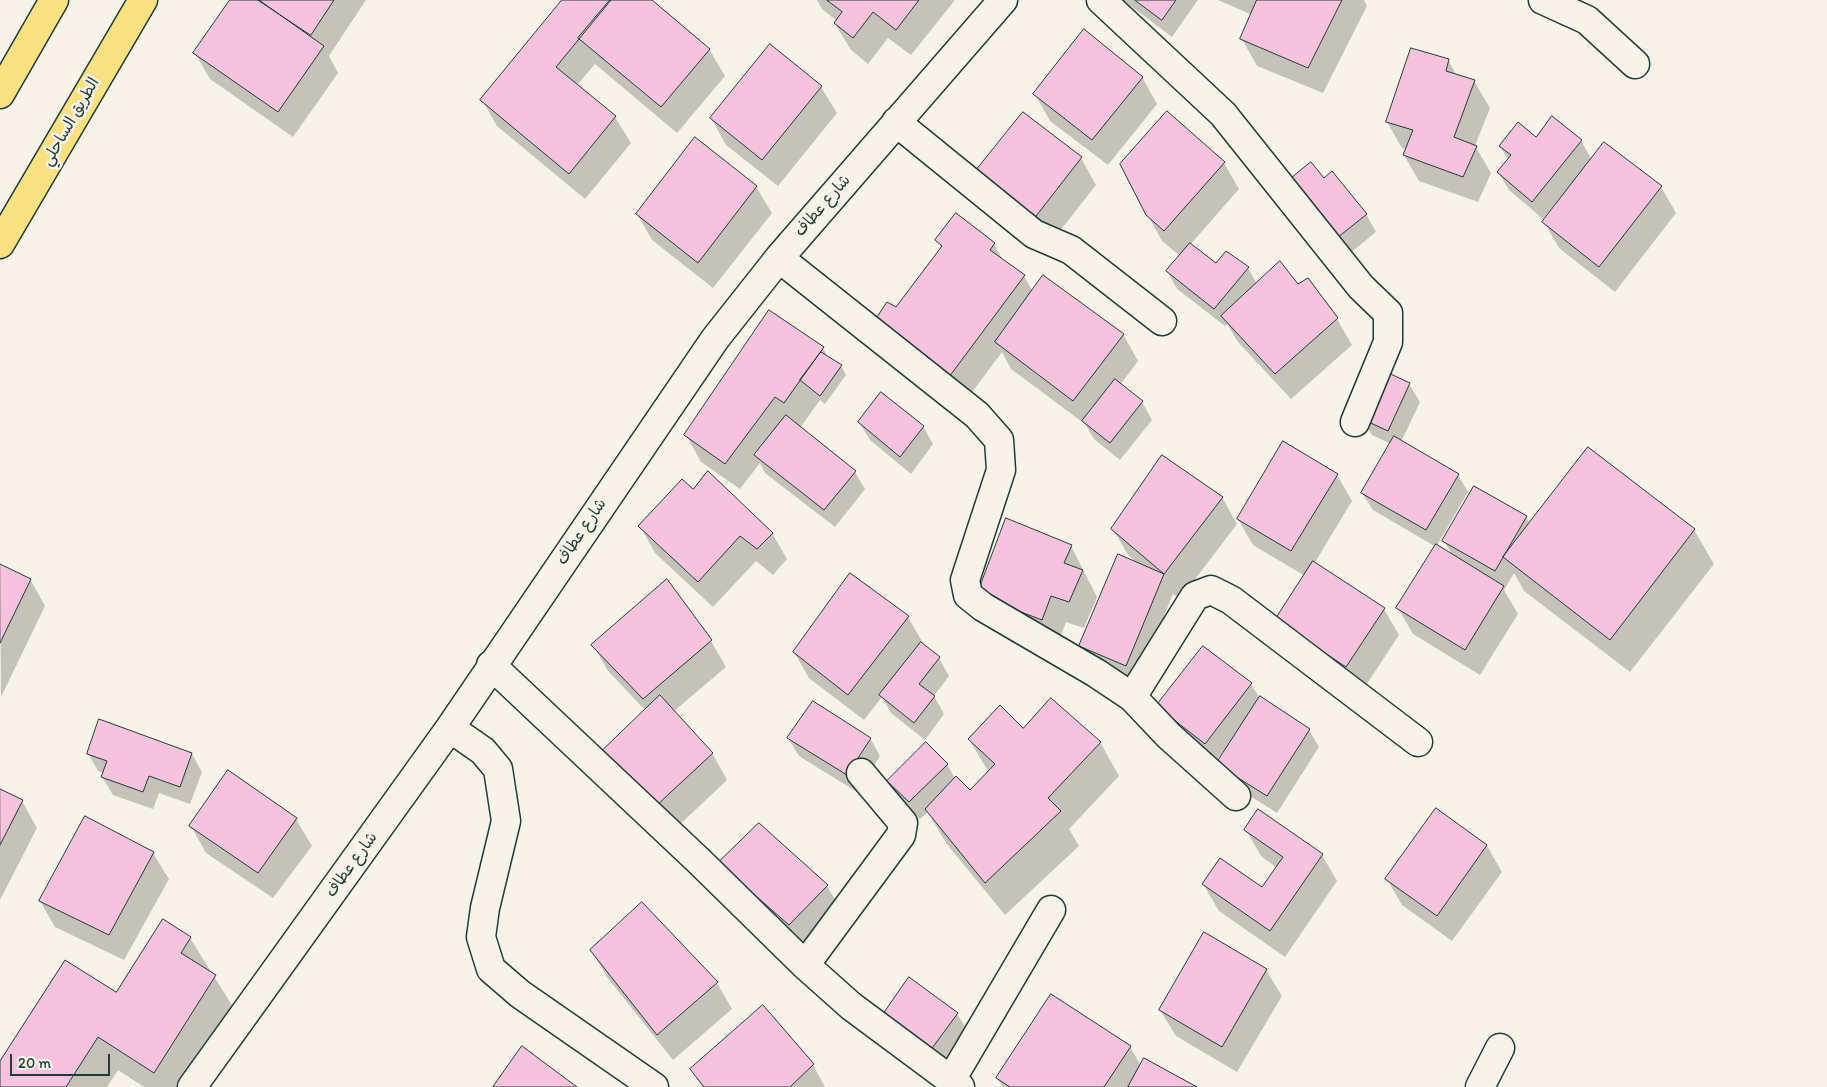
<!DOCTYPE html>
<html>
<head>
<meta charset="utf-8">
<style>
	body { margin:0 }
	#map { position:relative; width:1827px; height:1087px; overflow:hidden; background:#f7f3e8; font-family:Itim,sans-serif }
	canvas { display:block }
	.scale { position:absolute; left:10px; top:1054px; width:100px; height:22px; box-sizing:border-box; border:2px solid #1f3d34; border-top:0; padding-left:6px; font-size:15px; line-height:18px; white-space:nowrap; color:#1f3d34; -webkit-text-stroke:4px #f7f3e8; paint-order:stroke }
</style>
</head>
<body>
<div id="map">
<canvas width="1827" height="1087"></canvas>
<div class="scale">20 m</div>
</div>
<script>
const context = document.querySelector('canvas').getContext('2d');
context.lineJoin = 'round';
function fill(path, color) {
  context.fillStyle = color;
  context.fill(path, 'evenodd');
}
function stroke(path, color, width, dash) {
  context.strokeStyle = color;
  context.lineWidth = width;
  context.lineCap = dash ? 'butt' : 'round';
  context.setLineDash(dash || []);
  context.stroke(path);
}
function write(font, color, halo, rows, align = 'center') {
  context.font = font + ' Itim,"Playpen Sans Arabic",sans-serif';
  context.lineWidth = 5;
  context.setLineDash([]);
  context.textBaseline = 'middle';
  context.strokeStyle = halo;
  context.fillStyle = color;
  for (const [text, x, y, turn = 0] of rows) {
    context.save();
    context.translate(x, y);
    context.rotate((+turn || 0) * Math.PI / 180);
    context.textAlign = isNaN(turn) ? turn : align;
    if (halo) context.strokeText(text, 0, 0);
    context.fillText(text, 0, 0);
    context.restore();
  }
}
fill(new Path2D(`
	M232 0H366L329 56 338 73 293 137 210 79 195 53Z
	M564 0H650L709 49 725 76 677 133 595 64 577 85 615 117 631 143 585 199 497 126 482 100Z
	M817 0H955L911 55 888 38 868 64 851 50 835 24 837 21 822 9Z
	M1123 0H1198L1172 37Z
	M1218 0H1364L1367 6 1323 93 1257 66 1242 39 1252 15Z
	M770 46 821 87 837 113 778 186 726 145 711 118Z
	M1448 60 1457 76 1474 81 1490 108 1475 146 1491 173 1478 202 1419 181 1404 155 1406 149 1402 148 1387 122Z
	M1142 77 1157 104 1108 165 1050 121 1035 94Z
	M1167 113 1224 163 1239 189 1190 245 1216 265 1248 268 1257 284 1298 285 1337 319 1352 345 1291 399 1238 342 1227 324 1225 326 1177 289 1167 271 1180 256 1162 241 1147 214Z
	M1536 138 1581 141 1592 160 1661 187 1676 213 1615 292 1559 248 1544 222 1557 204 1556 203 1543 219 1509 190 1498 172 1508 160 1500 146Z
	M1081 158 1096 185 1048 246 976 173Z
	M1323 180 1366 214 1376 232 1333 267Z
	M756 187 772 213 713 288 652 240 637 214Z
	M937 240 994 244 1004 262 1024 276 1033 292 1123 334 1138 361 1120 385 1142 402 1152 420 1120 460 1094 439 1085 424 1011 369 1002 352 964 403 896 309 942 248Z
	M823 348 829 359 841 366 846 375 825 404 820 400 800 428 855 472 865 489 835 527 765 473 760 463 740 489 701 462 686 435Z
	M1409 384 1420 402 1401 442 1458 475 1468 492 1436 547 1453 556 1444 541 1526 517 1530 524 1588 449 1694 530 1714 564 1630 672 1524 591 1514 573 1504 590 1518 614 1480 675 1413 634 1398 608 1436 547 1373 510 1362 493 1391 444 1372 435 1362 418Z
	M859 422 923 426 933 444 911 474 870 440Z
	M1337 475 1352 501 1314 564 1384 609 1399 635 1361 693 1291 647 1305 576 1253 545 1238 519Z
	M693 491 772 533 787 559 773 575 756 561 713 607 655 553 640 526Z
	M1222 497 1237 524 1180 599 1173 594 1136 683 1091 664 1081 646 1136 562 1128 555 1113 529Z
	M1071 546 1097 597 1084 628 1066 622 1057 646 993 622Z
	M0 565 30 579 45 606 1 697Z
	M666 581 711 641 726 667 673 712 712 753 727 780 673 831 620 776 605 750 646 711 608 671 593 645Z
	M908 617 923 643 922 645 939 658 949 676 934 696 944 714 925 740 891 713 882 697 864 720 809 678 794 652Z
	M1251 684 1259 697 1309 730 1319 747 1277 813 1228 782 1227 750 1225 749 1216 761 1157 707Z
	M1023 729 1100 742 1119 776 1069 829 1079 846 1005 915 946 843 928 812 920 819 899 799 889 781 947 764 955 779 970 792 989 773 969 739Z
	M788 738H870L880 756 857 792 799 756Z
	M88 753 192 754 202 772 190 804 159 793 153 809 113 795 102 777 104 773 98 771Z
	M229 772 296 819 312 846 273 898 206 853 191 826Z
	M0 790 22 801 37 828 0 900Z
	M1436 810 1487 846 1502 872 1452 941 1402 905 1387 879Z
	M1246 830 1322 855 1337 881 1285 957 1219 911 1203 884 1262 889 1277 868 1261 856Z
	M153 853 169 879 124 960 55 927 40 901Z
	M719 863 827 886 842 912 805 951Z
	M642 904 717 983 732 1009 673 1060 607 977 592 951Z
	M190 938 235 1010 185 1087H144L118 1070 107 1087H0V1063L116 994Z
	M1266 970 1282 996 1237 1072 1176 1036 1160 1010Z
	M957 1014 968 1031 941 1068 893 1034Z
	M1130 1047 1141 1066 1194 1087H1003L997 1078Z
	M813 1065 825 1087H702L692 1070Z`), '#0003');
const building = new Path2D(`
	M230 0H259L324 46 278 112 193 53Z
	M258 0H334L311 35Z
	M562 0H611L556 67 616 116 569 174 480 100Z
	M610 0H652L710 49 661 107 578 38Z
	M827 0H919L896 30 873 12 853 38 834 23 842 12Z
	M1135 0H1176L1162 20Z
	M1257 0H1342L1308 68 1240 39Z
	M1084 29 1143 77 1092 140 1033 94Z
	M770 44 822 86 762 160 710 118Z
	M1411 48 1449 59 1446 71 1475 80 1454 137 1477 146 1463 177 1403 155 1413 130 1386 122Z
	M1167 111 1225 162 1164 231 1146 215 1120 164Z
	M1023 112 1082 157 1033 220 974 173Z
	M1552 116 1582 140 1532 202 1497 172 1511 155 1499 146 1518 122 1536 137Z
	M695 137 757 186 698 263 636 214Z
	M1604 142 1662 186 1599 267 1542 222Z
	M1311 162 1324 178 1332 171 1367 214 1322 250 1277 190Z
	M956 213 995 243 990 250 1025 275 949 377 871 326 887 302 896 307 942 246 935 240Z
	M1190 243 1216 263 1226 251 1249 267 1214 309 1166 271Z
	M1280 261 1298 284 1308 278 1338 318 1275 374 1221 316Z
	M1043 275 1124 334 1073 401 995 342Z
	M769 310 824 347 784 403 775 397 725 464 684 435Z
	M821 352 842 365 820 396 800 380Z
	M1382 370 1410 383 1388 431 1360 418Z
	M1115 379 1143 401 1110 443 1082 421Z
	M881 392 924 426 900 457 858 422Z
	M786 415 856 471 824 510 754 455Z
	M1394 436 1459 474 1426 530 1361 493Z
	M1283 441 1338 474 1291 551 1237 519Z
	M1588 447 1695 529 1610 640 1503 557Z
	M1162 455 1223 497 1164 574 1111 529Z
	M708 471 773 533 757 549 740 536 698 582 638 526 682 479 693 489Z
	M1474 486 1527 516 1495 571 1442 541Z
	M1006 518 1072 545 1064 563 1083 570 1069 602 1051 596 1042 620 977 595Z
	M1436 544 1504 586 1465 650 1396 608Z
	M1118 554 1164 574 1126 666 1079 646Z
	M1313 561 1385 608 1346 667 1275 620Z
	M0 564 31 579 0 643Z
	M850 573 909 616 848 695 793 652Z
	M667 579 712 640 643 699 591 645Z
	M921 642 940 657 919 684 935 696 914 723 879 695Z
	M1203 646 1252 683 1205 744 1156 706Z
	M660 695 713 753 657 805 603 750Z
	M1260 696 1310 729 1267 796 1216 764Z
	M1051 698 1101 742 1048 798 1061 811 985 883 925 809 956 776 970 790 995 764 968 739 1000 705 1023 728Z
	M813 701 871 738 847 775 787 738Z
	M99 719 192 753 180 787 149 776 143 792 101 777 107 761 87 754Z
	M926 742 948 764 909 802 887 781Z
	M228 770 297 818 258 873 189 826Z
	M0 789 23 800 0 845Z
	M1436 808 1487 845 1437 916 1385 879Z
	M1258 809 1323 854 1270 931 1202 884 1220 858 1262 887 1283 857 1244 830Z
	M85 816 154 852 109 935 39 901Z
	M759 823 828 885 789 925 718 863Z
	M642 902 718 982 657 1035 590 950Z
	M163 919 191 937 181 953 216 975 154 1073 98 1037 66 1087H0V1061L65 960 116 992Z
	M1204 932 1267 969 1222 1047 1159 1010Z
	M909 977 958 1013 930 1051 882 1016Z
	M1051 994 1131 1046 1104 1087H1010L996 1078Z
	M763 1005 814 1064 790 1087H704L690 1069Z
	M522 1046 577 1087H493Z
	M1144 1058 1197 1087H1128Z`);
fill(building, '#f7c2dd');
stroke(building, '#1f3d34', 1);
const minor = new Path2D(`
	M1101 0 1223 114 1361 287 1388 313V342L1355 422
	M1543 0 1587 20 1635 64
	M896 122 1034 234 1071 250 1162 321
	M779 258 977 415 999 440 1001 470 965 580 968 595 983 607 1096 673 1132 697 1169 736 1236 796
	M491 665 699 861 805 965 851 1006 960 1087
	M1132 697 1195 596 1211 590 1231 600 1418 742
	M450 728 483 751 498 769 506 821 485 908 481 937 491 969 520 994 654 1087
	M805 965 901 835 903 823 861 773
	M951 1080 1051 910
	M192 1087 450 728 715 339 779 258 1003 0
	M1480 1087 1500 1048`);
const trunk = new Path2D(`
	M0 94 54 0
	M0 244 143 0`);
stroke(minor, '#1f3d34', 31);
stroke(trunk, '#1f3d34', 31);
stroke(minor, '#f7f3e8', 28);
stroke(trunk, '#f9e181', 28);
write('16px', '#1f3d34', '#f7f3e8', [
	["الطريق الساحلي",71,122,-60],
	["شارع عطاف",823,206,-49],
	["شارع عطاف",582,532,-56],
	["شارع عطاف",352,865,-54]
]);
</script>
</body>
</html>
